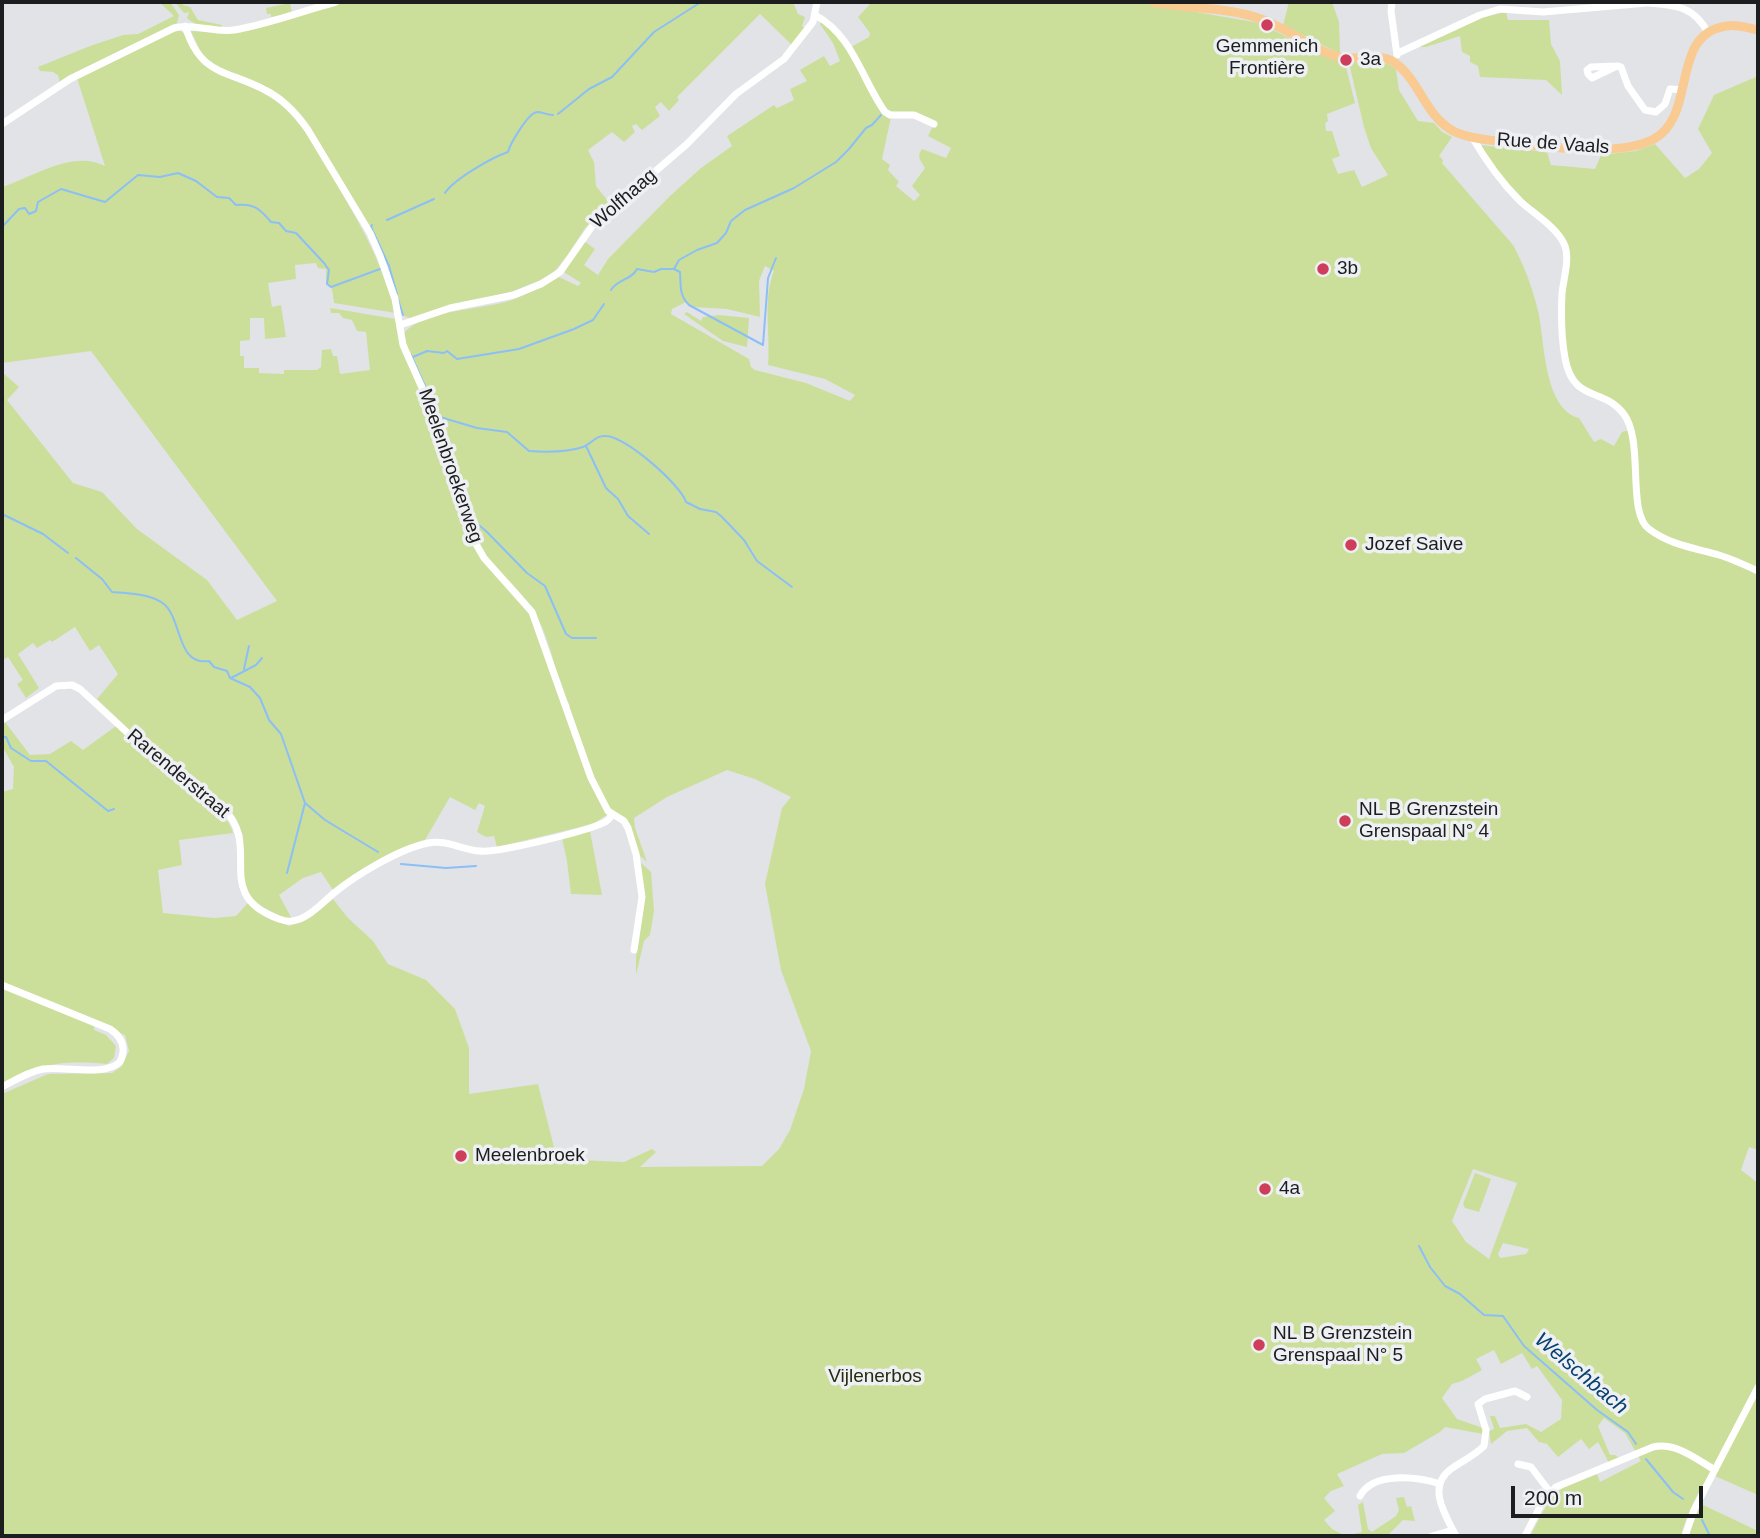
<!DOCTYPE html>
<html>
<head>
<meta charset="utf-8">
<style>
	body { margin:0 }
	#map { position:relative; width:1760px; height:1538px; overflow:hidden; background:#e1e3e7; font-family:Arial,sans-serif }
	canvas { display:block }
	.frame { position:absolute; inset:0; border:4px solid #1c1d1e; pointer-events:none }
	.scale { position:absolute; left:1511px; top:1486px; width:192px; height:32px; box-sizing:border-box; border:4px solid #1c1d1e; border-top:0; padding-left:9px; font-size:21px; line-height:24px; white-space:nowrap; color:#1c1d1e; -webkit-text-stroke:5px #eef0f4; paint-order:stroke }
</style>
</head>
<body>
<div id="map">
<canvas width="1760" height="1538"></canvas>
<div class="frame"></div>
<div class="scale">200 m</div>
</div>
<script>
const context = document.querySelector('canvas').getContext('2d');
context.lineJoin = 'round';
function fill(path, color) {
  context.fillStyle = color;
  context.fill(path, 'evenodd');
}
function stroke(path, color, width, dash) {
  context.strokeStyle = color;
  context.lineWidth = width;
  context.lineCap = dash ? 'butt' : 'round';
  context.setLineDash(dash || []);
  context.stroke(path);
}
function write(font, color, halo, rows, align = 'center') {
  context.font = font + ' Arial,sans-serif';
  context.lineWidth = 7;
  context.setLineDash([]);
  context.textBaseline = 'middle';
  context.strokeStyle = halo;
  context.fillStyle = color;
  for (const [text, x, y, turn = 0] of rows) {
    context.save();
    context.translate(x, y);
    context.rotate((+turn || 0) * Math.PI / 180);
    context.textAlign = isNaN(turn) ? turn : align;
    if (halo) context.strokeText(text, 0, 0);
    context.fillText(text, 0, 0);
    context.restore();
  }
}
fill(new Path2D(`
	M159 2H170L179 15 177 23 60 83 58 75 53 72 40 71 38 67 90 46 123 35 138 34 174 16Z
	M175 2H182L183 5 190 7 198 20 222 25V27C210 27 196 27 187 18L189 12 184 13Z
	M344 2H793L798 14 805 17 802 26 805 28 792 45 760 14 677 97 679 100 669 111 661 102 655 107 660 116 642 130 636 124 632 126 635 132 624 142 612 132 588 150 594 162 596 186 611 205 585 228 567 256 553 273 546 278 513 291 413 319 404 316 388 266 374 236 334 179C360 224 382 262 396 313L334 303 332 289 326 283V269L318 268 316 263 295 265 296 279 268 283 272 307 281 305 286 337 265 339 264 318H250V340L240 341V356H244V368H259V373L284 374V370H317L321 367 322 350 331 349 333 356H337L340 374 370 370 366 332 357 331 352 320 343 318 339 313H331L330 308 396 319 432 416 458 494 471 543 483 560 528 608 608 814 593 824 497 847 494 836 486 837 477 832 485 806 479 803 475 810 450 797 425 840 333 890 321 872 303 878 279 895 292 919H286L254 903 244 888 243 835 235 819 165 764 97 699 118 674 99 645 90 651 75 627 52 642 50 640 37 648 33 643 18 654 39 688 26 698 17 684 23 680 8 657 2 660V372L19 387 7 400 73 483 102 492 137 529 207 580 237 620 277 601 91 351 2 363V187C33 177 73 149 105 166L77 78 169 33 179 30 185 34 202 60 233 76 203 57 191 31 221 33Z
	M872 2H1137L1260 23 1312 50 1345 63 1355 103 1327 114 1328 121 1325 123 1326 131H1332L1340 156 1332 159 1338 174 1354 170 1362 187 1388 175 1371 148 1364 127 1349 63C1366 62 1382 58 1396 69L1399 90 1418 121 1434 123 1442 132 1452 137 1439 156 1443 160 1442 163 1513 245C1524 265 1533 289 1538 311 1545 340 1543 408 1579 418L1594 442 1601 439 1614 446 1622 432 1629 430 1635 461 1636 505 1643 526 1675 544 1710 553 1758 572V1150L1749 1147 1741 1170 1758 1183V1495L1715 1476 1733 1442C1710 1472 1691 1500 1681 1536H1530L1551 1497 1564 1487 1597 1474 1600 1482 1641 1461 1625 1433 1604 1418 1598 1426 1610 1455H1615L1619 1458 1609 1463 1598 1442 1589 1449 1581 1439 1558 1457 1547 1444 1539 1442 1527 1428 1507 1431 1491 1444 1489 1431 1494 1429 1490 1416H1495L1500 1428 1526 1424 1541 1432 1561 1419 1562 1400 1537 1366 1532 1369 1522 1353 1501 1364 1494 1350 1476 1359 1482 1370 1462 1381 1452 1384 1442 1398 1457 1419 1483 1428V1434L1445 1427 1440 1432 1404 1453 1382 1454 1337 1474 1344 1486 1331 1491 1324 1498 1335 1511 1324 1520 1332 1529 1346 1536H2V1094L48 1074 112 1073 121 1067 129 1051 125 1035 95 1021 94 1030 106 1035 116 1046 114 1058 107 1064C61 1060 43 1064 2 1083V792L13 789 14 767 2 746V724L5 722 30 755 50 754 71 741 83 750 116 726C129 739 142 752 156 764 176 782 227 806 233 833L179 840 182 865 158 870 163 913 214 918 236 916 248 903 268 917 289 926 311 917 333 899 348 918 373 941 388 964 426 980 455 1009 469 1048V1094L538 1084 557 1159 624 1162 652 1149 656 1152 640 1167 762 1166 779 1149 790 1130 804 1089 811 1051 781 970 765 884 782 808 791 797 755 779 727 770 667 797 634 818 635 828 647 862 638 854 628 824 609 808 602 797 567 708 570 706 568 702H565C555 671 549 631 529 604 514 583 493 567 478 546L446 440 408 351 404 333C423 310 480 310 509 301 527 295 542 285 559 277L578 286 581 283 564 272 584 241 595 249 584 265 598 275 608 259 670 196 701 168 732 146 727 136 774 105 777 108 794 100 790 89 807 81 800 70 824 56 830 66 840 61 833 43 820 24 821 21 841 38 877 104 884 114 891 117 882 159 890 165 888 170 899 182 896 186 914 201 920 195 912 186 925 168C921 161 916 157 922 149L946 158 951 148 928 136 935 122 911 113 893 112 884 108 851 47 869 37 870 33 858 17ZM765 266 774 271C762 300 771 335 768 365L825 379 855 395 850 401 806 383 755 370 751 367 749 359 671 314 672 309 686 302 693 307 727 309 760 317 759 281ZM1473 1169 1517 1183 1489 1259 1466 1242 1452 1221ZM1503 1243 1529 1249 1526 1254 1500 1258 1498 1254Z
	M1289 2H1332L1339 22 1340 54 1283 25Z
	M290 3 292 13 271 17V14H267L266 8Z
	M1506 12 1508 20H1549L1551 44 1560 61 1562 95 1546 80 1480 77 1478 66 1470 62V56L1462 52 1460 36 1426 47H1416L1484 17Z
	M1758 76V568C1721 557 1669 550 1643 520L1626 412C1612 404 1596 398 1583 388 1553 364 1566 281 1567 245L1497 172 1480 145 1547 152 1551 165 1595 169 1601 155 1636 151 1655 144 1685 178 1699 169 1712 153 1698 129 1714 95Z
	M687 312 701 321 703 317 719 315 749 318 747 347 723 341 684 314Z
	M590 831 602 895 571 894 567 861 562 838Z
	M639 861 651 872 654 911 650 935 644 941 636 975V957L644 905Z
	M1475 1173 1491 1179 1479 1212 1465 1208 1463 1204Z
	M1404 1497 1407 1507 1411 1506 1415 1521 1403 1520 1387 1536H1346L1362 1532 1358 1505 1363 1502 1368 1529 1372 1532 1396 1516 1399 1510 1396 1498Z
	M1701 1504 1758 1531V1536H1688Z`), '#cbdf9b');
stroke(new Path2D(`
	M558 114 589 89 612 77 654 32 701 2
	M445 193C454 179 493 157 508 152 510 144 528 113 537 112 542 112 547 115 553 115
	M387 220 434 199
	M372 225 371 227 389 266 397 294
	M2 227 19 209 25 208 29 214 36 211 38 202 61 189 105 202 138 175 160 177 178 173 196 181 217 197 229 198 236 205C254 203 260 209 271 222L279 223 286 231 296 233 324 263 329 270 327 284 331 287 380 269
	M674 269 680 272C681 286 679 295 689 305L763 345 768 278 776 258
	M611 290C617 279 632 280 637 269L654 272 661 269H674L679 260 697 250 717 243 726 233 731 221 745 210 794 188 836 162 849 149 866 128 872 125 881 115
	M398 299 403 315
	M411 355 442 424
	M413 357 427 351 444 353 447 351 457 359 519 349 574 329 593 320 604 304
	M440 417 477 428 507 432 529 451C544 452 568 452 583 447 592 444 595 435 606 436 625 436 681 485 686 502L700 509 716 512 722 517 744 540 757 561 792 587
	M586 446 606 488 618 499 628 516 649 534
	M454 462 467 504
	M2 514 43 534 68 553
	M472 519 487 532 527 573 545 586 566 634 572 638H596
	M76 558 102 579 112 592C127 593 153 594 165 605 182 621 177 666 209 661L214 667 227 671 230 678 250 687 260 698 269 720 281 734 305 803 325 820 378 852
	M244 669 249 646
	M231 678 256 665 262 658
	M2 737H6L11 748 31 761H46L108 811 114 809
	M401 864 446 868 476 866
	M287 873 305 803
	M1419 1246 1430 1267 1445 1286 1460 1294 1484 1315 1503 1316 1524 1346 1597 1410 1628 1432 1636 1444
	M1646 1459 1673 1492 1683 1499
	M1702 1520 1710 1536`), '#8cbff5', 2);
stroke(new Path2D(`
	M1392 2 1391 11 1397 55
	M815 15C853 35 862 80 885 112L890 115H914L934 124
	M185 26C201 77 226 69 265 90 283 99 297 114 308 130L370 233 380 256 395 299 403 345 440 428 476 544 484 558 532 612 591 778 608 811 624 821 628 828 636 854 642 897 634 950
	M1398 53 1480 15 1500 9 1543 12 1647 3C1675 5 1694 6 1708 33
	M1617 66 1592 78 1588 74 1587 70 1591 67 1617 66 1621 67 1628 86 1645 110 1656 112 1665 104 1670 89 1683 90
	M2 124 70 79 174 28C194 23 214 33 234 30 269 24 302 11 336 2
	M1472 137C1486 161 1501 182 1520 201 1534 214 1558 228 1565 246 1570 260 1563 280 1562 294 1561 315 1561 336 1565 358 1573 403 1603 387 1623 413 1645 440 1626 512 1649 529 1670 545 1695 548 1719 555 1732 559 1745 565 1758 571
	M400 325 450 308 514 295 541 284 560 272 593 225 687 144 736 94 784 59 813 22 817 2
	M2 720 56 686 72 685 80 689 158 761 224 809C263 849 211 894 279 919 287 922 292 922 300 919 313 914 323 902 334 893 356 875 399 849 428 843 446 839 462 850 480 851 498 853 588 831 605 822 609 820 610 818 612 815
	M2 985 110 1029C122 1037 127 1048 120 1062 104 1077 65 1066 43 1069 28 1072 15 1080 2 1087
	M1518 1464 1531 1467 1550 1492
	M1360 1496C1373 1471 1418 1477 1440 1484
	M1432 1536 1453 1530
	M1456 1536C1446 1516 1426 1487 1451 1469 1462 1461 1474 1456 1484 1446L1486 1430 1478 1404 1485 1399 1515 1391 1527 1397
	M1525 1536 1543 1501 1556 1487 1653 1447C1676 1442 1696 1459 1715 1470
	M1685 1536 1694 1510 1758 1387`), '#fff', 7);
stroke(new Path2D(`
	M1153 2C1188 9 1225 7 1258 18 1287 27 1311 50 1340 57 1356 61 1378 53 1392 61 1413 73 1422 102 1438 119 1443 124 1449 129 1455 132 1471 139 1490 140 1507 142 1539 146 1570 150 1602 149 1620 149 1638 147 1654 139 1698 115 1669 33 1727 26 1737 24 1748 28 1758 30`), '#f9ca92', 9);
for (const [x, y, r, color] of [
	[1267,25,7,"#ce3e5b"],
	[1346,60,7,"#ce3e5b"],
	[1323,269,7,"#ce3e5b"],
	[1351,545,7,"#ce3e5b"],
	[1345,821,7,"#ce3e5b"],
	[461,1156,7,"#ce3e5b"],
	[1265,1189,7,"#ce3e5b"],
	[1259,1345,7,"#ce3e5b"]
]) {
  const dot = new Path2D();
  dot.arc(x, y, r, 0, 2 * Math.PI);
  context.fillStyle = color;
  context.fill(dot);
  stroke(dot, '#eef0f4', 2.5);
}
write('19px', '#1c1d1e', '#eef0f4', [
	["Gemmenich",1267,47,"center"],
	["Frontière",1267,69,"center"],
	["3a",1360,60],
	["3b",1337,269],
	["Jozef Saive",1365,545],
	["NL B Grenzstein",1359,810],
	["Grenspaal N° 4",1359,832],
	["Meelenbroek",475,1156],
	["4a",1279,1189],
	["NL B Grenzstein",1273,1334],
	["Grenspaal N° 5",1273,1356]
], 'left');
write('19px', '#1c1d1e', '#eef0f4', [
	["Rue de Vaals",1553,144,4],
	["Wolfhaag",624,199,-41],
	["Meelenbroekerweg",450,466,71],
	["Rarenderstraat",178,774,40]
]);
write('19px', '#262d0f', '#eef0f4', [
	["Vijlenerbos",875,1377]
]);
write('italic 21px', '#074171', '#eef0f4', [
	["Welschbach",1581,1374,40]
]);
</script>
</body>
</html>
